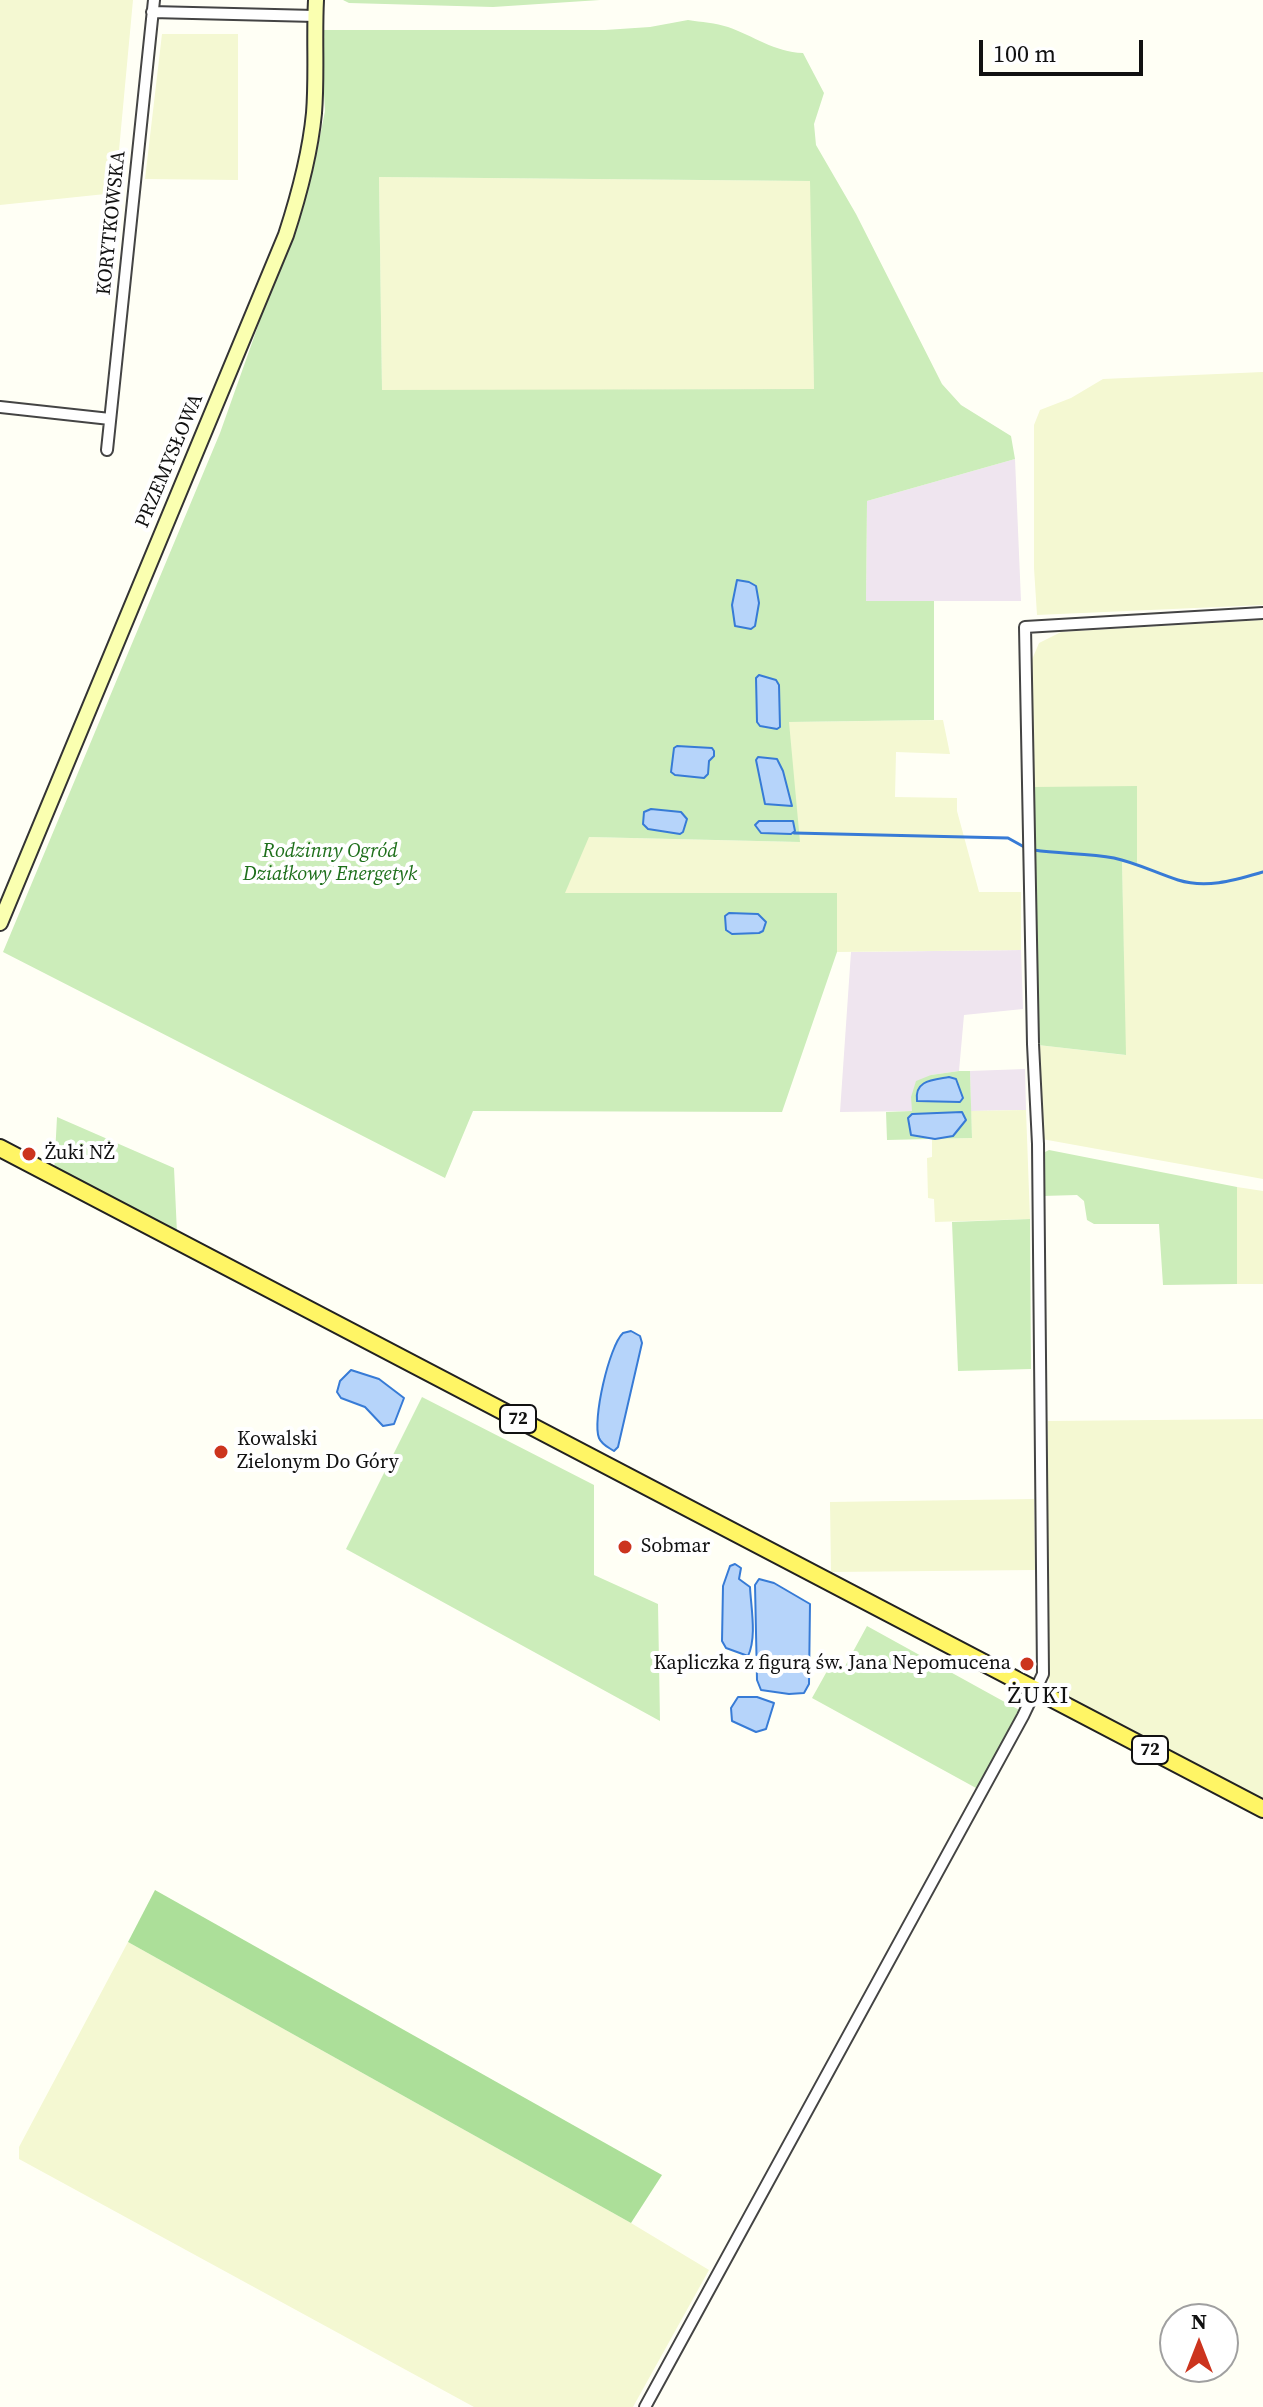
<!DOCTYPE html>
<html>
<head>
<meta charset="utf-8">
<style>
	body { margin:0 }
	#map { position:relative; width:1263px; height:2407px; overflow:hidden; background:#fffff5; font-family:"Source Serif 4",serif }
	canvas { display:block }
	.north { position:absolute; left:1159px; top:2303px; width:80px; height:80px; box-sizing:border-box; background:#fff; border:2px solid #a0a0a0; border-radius:50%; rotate:0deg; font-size:22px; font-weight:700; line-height:32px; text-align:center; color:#111 }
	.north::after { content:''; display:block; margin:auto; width:28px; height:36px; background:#cc341e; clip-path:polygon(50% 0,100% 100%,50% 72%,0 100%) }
	.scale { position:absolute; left:979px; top:40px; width:164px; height:36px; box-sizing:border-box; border:4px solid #111; border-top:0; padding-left:10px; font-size:24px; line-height:28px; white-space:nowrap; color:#111; -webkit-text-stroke:6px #fff; paint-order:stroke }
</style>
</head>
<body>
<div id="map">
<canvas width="1263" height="2407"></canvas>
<div class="north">N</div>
<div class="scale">100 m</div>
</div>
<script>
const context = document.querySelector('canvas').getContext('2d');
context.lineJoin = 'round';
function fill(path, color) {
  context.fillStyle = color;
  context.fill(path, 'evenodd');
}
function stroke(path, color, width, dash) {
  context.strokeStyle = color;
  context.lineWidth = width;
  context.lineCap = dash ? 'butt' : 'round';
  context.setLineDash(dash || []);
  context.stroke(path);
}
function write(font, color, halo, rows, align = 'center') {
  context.font = font + ' "Source Serif 4",serif';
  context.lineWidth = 8;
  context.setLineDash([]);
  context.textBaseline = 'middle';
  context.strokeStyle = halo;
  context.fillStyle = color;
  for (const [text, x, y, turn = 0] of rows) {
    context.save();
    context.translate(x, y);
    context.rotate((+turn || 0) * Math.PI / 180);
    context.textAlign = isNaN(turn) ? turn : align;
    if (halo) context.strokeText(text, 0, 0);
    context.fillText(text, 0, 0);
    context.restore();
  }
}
fill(new Path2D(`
	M1015 459 1021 601H866L867 501Z
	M1021 950 1023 1009 964 1015 959 1071 931 1075 912 1097V1111L840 1112 851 952Z
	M1025 1069 1026 1110 971 1111 970 1071Z`), '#efe5ef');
fill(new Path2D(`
	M0 0H133L115 193 0 205Z
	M162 34H238V180L145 179Z
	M379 177 811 181 814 389 382 391Z
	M1263 372V605L1037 615 1034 568V425L1040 410 1071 398 1103 379Z
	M1263 620V1179L1042 1139 1038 1045 1125 1055 1122 862 1137 863V787H1034L1031 662 1039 643 1061 632Z
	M943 720 950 754 896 752 895 797 957 798V811L979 892H1021V950L837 952 836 893 564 894 588 837 799 842 788 722Z
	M1026 1110 1030 1219 935 1222 934 1199 928 1198 927 1158 932 1157V1139L972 1138 971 1111Z
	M1237 1187 1263 1191V1284H1237Z
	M1263 1419V1801L1058 1694 1050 1685 1048 1673V1421Z
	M1034 1499 1035 1570 831 1572 830 1502Z
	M128 1942 631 2223 709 2270 633 2407H474L19 2159V2147Z`), '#f4f8d2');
fill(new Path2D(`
	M343 0H600L493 7 349 3Z
	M688 20C701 22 716 23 728 27 754 36 774 52 803 53L824 93 814 124 816 145 856 214 942 384 961 405 1011 436 1015 459 867 501 866 601H934V720L789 722 800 842 589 837 565 893H837V952L782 1112 473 1111 445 1178 3 952 220 433 313 171 325 111 320 30H605L650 27ZM379 177 810 181 814 389 382 390Z
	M1137 786V863L1122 862 1126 1055 1038 1045 1034 787Z
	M959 1071H970L972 1138 887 1140 886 1112 912 1111 911 1097 916 1081 931 1075Z
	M57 1117 174 1168 177 1233 54 1174Z
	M1049 1150 1237 1187V1284L1163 1285 1159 1224H1094L1087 1220 1084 1201 1077 1195 1042 1196 1041 1154Z
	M1030 1219 1031 1369 958 1371 952 1222Z
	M422 1397 594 1485V1575L658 1604 660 1721 346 1549Z
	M867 1626 1021 1711 976 1788 812 1698 831 1664 843 1670Z`), '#ccedba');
fill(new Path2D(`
	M155 1890 662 2175 631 2223 128 1942Z`), '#acdf99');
const water = new Path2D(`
	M737 580 749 582 756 586 759 603 755 626 751 629 735 626 732 605Z
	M759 675 776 680 779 685 780 727 777 729 760 726 757 722 756 678Z
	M677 746 712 748 714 751V756L709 761 708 774 704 778 675 775 671 772 674 748Z
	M758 757 777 759 783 771 792 806 765 804 756 760Z
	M651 809 681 812 687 819 683 832 680 834 648 829 643 824 644 812Z
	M759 821H793L795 831 791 834 761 833 755 825Z
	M729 913 758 914 766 922 763 931 759 933 732 934 726 930 725 916Z
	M949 1077 956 1079 963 1098 960 1102 917 1101C914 1080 933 1080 949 1077Z
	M962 1112 966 1120 953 1136 935 1139 911 1135 908 1118 912 1114Z
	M631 1331 640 1336 642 1343 618 1447 614 1451C608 1447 602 1445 599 1438 592 1421 609 1346 623 1333Z
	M351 1370 379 1379 404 1398 394 1424 383 1426 365 1407 341 1398 337 1392 340 1381Z
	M735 1564 741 1568 739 1579 750 1587C751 1608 757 1637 748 1656L726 1648 722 1641 723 1586 730 1566Z
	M759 1579 774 1583 810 1604 809 1684 804 1693 789 1694 761 1690 757 1680 755 1585Z
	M738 1697H757L774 1703 766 1729 756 1732 732 1721 731 1708Z`);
fill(water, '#b6d4fa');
stroke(water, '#377bd6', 2);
stroke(new Path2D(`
	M794 833 1008 838 1026 848
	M1034 850C1060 854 1088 853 1114 858 1137 863 1156 873 1178 880 1207 889 1235 880 1263 872`), '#377bd6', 3);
const street = new Path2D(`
	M152 12 315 16
	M0 407 110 419
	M107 450 154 0
	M645 2407 1023 1716 1043 1674 1038 1144 1033 1044 1025 627 1263 613`);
const secondary = new Path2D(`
	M0 923 286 235C299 195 310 155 314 113 317 76 314 38 316 0`);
const primary = new Path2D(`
	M0 1148 1263 1809`);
stroke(street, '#444', 14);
stroke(secondary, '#333', 18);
stroke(primary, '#222', 20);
stroke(street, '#fff', 10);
stroke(secondary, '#faffb0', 14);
stroke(primary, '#fff565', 16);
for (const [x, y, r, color] of [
	[29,1154,8,"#cc341e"],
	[221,1452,8,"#cc341e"],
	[625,1547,8,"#cc341e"],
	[1027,1664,8,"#cc341e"]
]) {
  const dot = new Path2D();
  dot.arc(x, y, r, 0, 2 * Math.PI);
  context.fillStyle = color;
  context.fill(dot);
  stroke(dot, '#fff', 3);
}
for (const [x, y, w] of [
	[518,1419,36],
	[1150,1750,36]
]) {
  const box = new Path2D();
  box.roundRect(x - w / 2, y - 14, w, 28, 6);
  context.fillStyle = '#fff';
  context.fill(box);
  stroke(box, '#111', 2);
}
write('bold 18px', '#111', null, [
	["72",518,1419],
	["72",1150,1750]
]);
write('20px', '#111', '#fff', [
	["KORYTKOWSKA",112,223,-84],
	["PRZEMYSŁOWA",170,461,-67]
]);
write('italic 20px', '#1e6f1b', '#fff', [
	["Rodzinny Ogród",330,852],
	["Działkowy Energetyk",330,875]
]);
write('20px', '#111', '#fff', [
	["Żuki NŻ",45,1154],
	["Kowalski",237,1440],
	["Zielonym Do Góry",237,1463],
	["Sobmar",641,1547],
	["Kapliczka z figurą św. Jana Nepomucena",1011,1664,"right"]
], 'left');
context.letterSpacing = '2px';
write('24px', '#111', '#fff', [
	["ŻUKI",1039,1697]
]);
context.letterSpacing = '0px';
</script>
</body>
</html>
